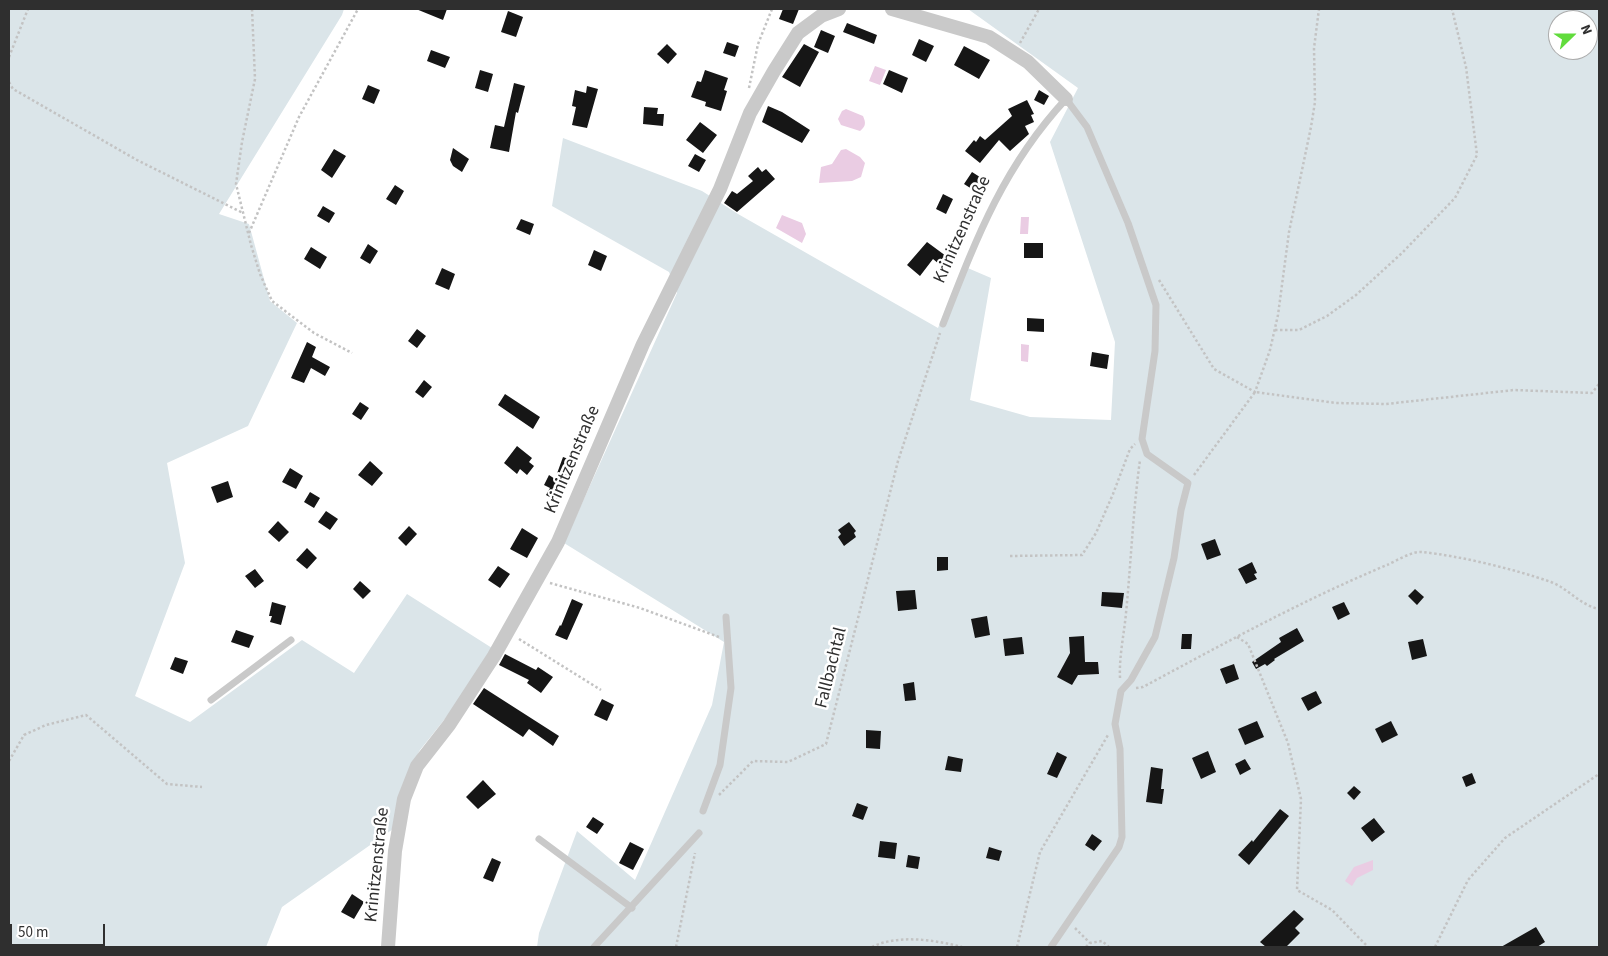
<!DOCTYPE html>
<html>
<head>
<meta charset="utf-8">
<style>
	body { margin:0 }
	#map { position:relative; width:1608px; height:956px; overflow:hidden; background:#fff; font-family:"Source Sans 3",sans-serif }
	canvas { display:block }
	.frame { position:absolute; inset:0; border:10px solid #2f2f2f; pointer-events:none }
	.north { position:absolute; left:1548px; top:10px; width:50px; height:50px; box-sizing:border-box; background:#fff; border:1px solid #acacac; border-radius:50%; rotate:68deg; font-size:14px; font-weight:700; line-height:20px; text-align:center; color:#2f2f2f }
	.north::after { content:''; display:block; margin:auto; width:18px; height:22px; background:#61dc3c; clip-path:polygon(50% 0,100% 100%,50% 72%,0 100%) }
	.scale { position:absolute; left:10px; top:924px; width:95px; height:22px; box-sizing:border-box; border:2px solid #2f2f2f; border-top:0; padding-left:6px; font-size:15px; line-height:18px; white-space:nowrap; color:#2f2f2f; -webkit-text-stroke:4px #fff; paint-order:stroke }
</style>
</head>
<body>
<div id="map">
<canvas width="1608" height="956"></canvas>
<div class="frame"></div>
<div class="north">N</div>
<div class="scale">50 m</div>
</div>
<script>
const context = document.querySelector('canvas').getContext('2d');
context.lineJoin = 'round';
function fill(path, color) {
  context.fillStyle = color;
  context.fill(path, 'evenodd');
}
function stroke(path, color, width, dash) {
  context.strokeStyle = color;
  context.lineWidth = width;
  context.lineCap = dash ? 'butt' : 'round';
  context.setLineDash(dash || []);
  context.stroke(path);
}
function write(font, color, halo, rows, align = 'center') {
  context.font = font + ' "Source Sans 3",sans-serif';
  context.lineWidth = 5;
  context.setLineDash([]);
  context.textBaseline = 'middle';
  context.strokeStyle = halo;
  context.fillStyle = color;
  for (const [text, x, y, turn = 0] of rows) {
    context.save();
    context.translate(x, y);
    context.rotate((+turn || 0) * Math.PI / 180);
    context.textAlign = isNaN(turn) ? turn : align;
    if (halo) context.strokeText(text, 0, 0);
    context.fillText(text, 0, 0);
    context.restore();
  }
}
fill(new Path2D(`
	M9 9H344L342 15 219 214 249 224 270 301 297 323 248 426 167 463 185 563 135 696 190 722 302 640 354 673 407 594 492 648 452 710 420 750 411 767 393 829 282 907 266 947H9Z
	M968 9H1599V947H537L539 933 577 831 635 880 712 705 724 642 564 543 677 293 669 272 552 206 563 138 702 191 738 214 938 328 963 266 991 278 970 400 1030 417 1111 420 1115 342 1050 142 1078 88ZM1558 20H1588V50H1558Z`), '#dbe5e9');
fill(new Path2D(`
	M875 66 886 70 880 85 869 81Z
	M846 109 863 116C866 123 866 126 860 131L841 125 838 119 842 111Z
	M846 149 860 157 865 163 861 177 852 181 819 183 821 167 832 164 841 150Z
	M782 215 802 223 806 234 802 243 776 228Z
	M1021 217H1029L1028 234H1020Z
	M1021 344 1029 345 1028 362 1021 361Z
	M1373 860V870L1357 878 1352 886 1345 881 1354 867Z`), '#eacce3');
fill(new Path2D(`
	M416 9H447L443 20Z
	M783 9H799L793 24 779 19Z
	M508 11 523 17 516 37 501 32Z
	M847 23 877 35 874 44 843 32Z
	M821 30 835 36 828 53 814 47Z
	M919 39 934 46 926 62 912 55Z
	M727 42 739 46 735 57 723 53Z
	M667 44 677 54 668 64 657 54Z
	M804 44 819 52 800 87 782 77Z
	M964 46 990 60 979 79 954 65Z
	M431 50 450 57 445 68 427 61Z
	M480 70 493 74 488 92 475 88Z
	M705 70 728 78 724 90 727 91 721 111 705 106 706 102 691 97 697 81 701 82Z
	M889 70 908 78 902 93 883 84Z
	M514 83 525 86 518 113 516 112 509 152 490 148 495 125 504 127Z
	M368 85 380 90 374 104 362 99Z
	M587 86 598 89 587 128 572 125 576 107 572 106 575 90 586 93Z
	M1039 90 1049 96 1044 105 1034 100Z
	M1027 100 1034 114 1031 115 1034 122 1025 126 1029 134 1010 151 999 140 980 163 965 151 974 140 976 142 980 136 985 140 1012 116 1008 109Z
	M768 106 782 112 810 130 802 143 762 122Z
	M644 107 658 108 657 114H664L663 126 643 124Z
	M700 122 717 135 703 153 686 140Z
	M453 148 469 159 462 172 453 166 450 160Z
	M334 149 346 156 332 178 321 170Z
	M695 154 706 160 699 172 688 166Z
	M758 167 762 172 766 169 775 179 737 212 724 203 732 191 737 194 753 181 748 176Z
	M972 172 983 179 975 191 964 184Z
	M395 185 404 191 396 205 386 199Z
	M943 194 953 199 946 214 936 209Z
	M323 206 335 213 329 223 317 216Z
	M521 219 534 224 530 235 516 229Z
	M927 242 946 256 939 264 933 259 920 276 907 265Z
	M1024 243H1043V258H1024Z
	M368 244 378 251 370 264 360 258Z
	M311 247 327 257 320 269 304 259Z
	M594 250 607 256 601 271 588 265Z
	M442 268 455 274 449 290 435 284Z
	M1027 318 1044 319V332L1027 331Z
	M417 329 426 336 417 348 408 341Z
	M307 342 316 347 312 357 330 367 325 376 311 368 304 383 291 378Z
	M1092 352 1109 355 1107 369 1090 366Z
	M424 380 432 387 423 398 415 392Z
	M505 394 540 417 533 429 498 405Z
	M360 402 369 408 361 420 352 414Z
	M517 446 532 458 529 462 534 466 527 475 520 469 517 474 504 463Z
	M563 457 574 461 566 485 557 501 546 495 550 488 544 485 549 475 555 479Z
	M370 461 383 473 372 486 358 475Z
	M290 468 303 476 296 489 282 482Z
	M228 481 233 497 217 503 211 487Z
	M310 492 320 498 314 508 304 502Z
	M326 511 338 519 330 530 318 522Z
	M278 521 289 532 279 542 268 532Z
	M849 522 856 531 854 533 856 537 844 546 838 537 841 534 838 530Z
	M409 526 417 534 406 546 398 538Z
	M522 528 538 538 527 558 510 549Z
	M1215 539 1221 555 1207 560 1201 544Z
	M307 548 317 558 307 569 296 560Z
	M937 557H948V570L937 571Z
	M1252 562 1257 573 1254 574 1257 579 1246 584 1238 569Z
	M498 566 510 574 500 588 488 580Z
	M255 569 264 581 255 588 245 576Z
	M360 581 371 591 363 599 353 589Z
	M1415 589 1424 597 1417 605 1408 596Z
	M915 590 917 609 898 611 896 591Z
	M1102 592 1124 593 1122 608 1101 606Z
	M572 599 583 604 567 640 555 635 560 625 561 626Z
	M272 602 286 606 281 625 270 622 272 616H269Z
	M1344 602 1350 614 1338 620 1332 607Z
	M987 616 990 635 975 638 971 619Z
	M1297 628 1304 641 1274 659 1275 660 1267 666 1265 664 1256 669 1252 662 1281 642 1279 638Z
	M236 630 254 636 249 648 231 642Z
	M1182 634H1192L1191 649H1181Z
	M1084 636 1085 662H1098L1099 674 1078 675 1072 685 1057 677 1070 653 1069 637Z
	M1022 637 1024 654 1005 656 1003 639Z
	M1423 639 1427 656 1412 660 1408 642Z
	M505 654 536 670 538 667 553 677 541 693 527 683 529 680 499 665Z
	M175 657 188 661 183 674 170 669Z
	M1234 664 1239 679 1226 684 1220 669Z
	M914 682 916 700 905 701 903 684Z
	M484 688 559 736 553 746 529 729 523 737 473 704Z
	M1316 691 1322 703 1308 711 1301 698Z
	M602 699 614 705 607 721 594 715Z
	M1257 721 1264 737 1245 745 1238 729Z
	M1391 721 1398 735 1382 743 1375 729Z
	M866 730 881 731 880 749 866 748Z
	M1208 751 1216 772 1201 779 1192 758Z
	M1057 752 1067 757 1057 778 1047 774Z
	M948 756 963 759 961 772 945 770Z
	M1245 759 1251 769 1240 775 1235 764Z
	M1151 767 1163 769 1161 789H1164L1162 804 1146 802Z
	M1472 773 1476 783 1466 787 1462 777Z
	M483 780 496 794 478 809 466 797Z
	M1354 786 1361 792 1354 800 1347 793Z
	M857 803 868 807 863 820 852 816Z
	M1280 809 1289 816 1249 865 1238 855 1252 840 1253 842Z
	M593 817 604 824 597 834 586 827Z
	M1374 818 1385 832 1372 842 1361 828Z
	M1092 834 1102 841 1094 851 1085 845Z
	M880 841 897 843 895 859 878 857Z
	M630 842 644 849 633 870 619 863Z
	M989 847 1002 851 999 861 986 858Z
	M908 855 920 857 918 869 906 867Z
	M492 858 501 862 493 882 483 878Z
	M352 894 364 902 354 919 341 912Z
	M1294 910 1304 919 1295 928 1300 933 1286 947H1266L1260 942Z
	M1536 927 1545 942 1537 947H1501Z`), '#161616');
stroke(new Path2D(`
	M252 9 255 79 242 142 236 184 251 245 260 274 272 301 314 333 352 353
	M1020 43 1039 9
	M9 57 28 9
	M9 82 13 89 137 160 243 213
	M749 88 758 44 772 9
	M249 233 299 117 358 9
	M1159 280 1214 369 1255 392 1270 350 1278 315 1289 232 1311 127 1315 102 1314 48 1319 9
	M1275 330H1299L1327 316 1356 295 1402 253 1455 198 1477 155 1466 67 1452 9
	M1194 475 1255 392 1336 403 1386 404 1514 390 1592 393 1599 384
	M1010 556 1082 555 1096 533 1113 494 1130 449 1135 444
	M550 583 640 608 719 637
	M1237 637 1248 644 1288 743 1301 799 1297 890 1332 910 1368 947
	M519 639 601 690
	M1120 678C1119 656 1124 635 1126 613 1131 562 1133 511 1140 460
	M1136 688 1143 687C1223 644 1303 600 1387 565 1396 561 1412 551 1422 552 1460 556 1514 569 1551 582 1569 589 1580 605 1599 609
	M9 761 24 735 46 725 86 715 167 784 202 787
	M719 795 753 761 788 762 826 744 898 461 940 333
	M1075 928 1090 943
	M676 947 695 853
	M872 947C898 934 935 940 962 947
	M1017 947 1040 852 1108 735
	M1086 947 1090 943 1102 941 1109 947
	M1435 947 1468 880 1505 838 1599 774`), '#c3c3c3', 2.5, [2.5, 2.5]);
stroke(new Path2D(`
	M943 324C976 239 1003 167 1066 99L1087 127 1128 223 1156 305 1155 351 1142 439 1147 454 1188 483 1181 510 1174 558 1155 637 1131 680 1121 691 1115 724 1120 749 1122 837 1119 847 1051 947
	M211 700 291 640
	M703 811 720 765 731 688 726 617
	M539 839 632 908
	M594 947 699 833`), '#c9c9c9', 7);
stroke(new Path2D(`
	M892 9 989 37 1028 62 1066 99
	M388 947 395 851 404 799 417 766 449 725 494 656 558 542 643 344 720 189 750 113 774 71 798 33 821 16 839 9`), '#c9c9c9', 14);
write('18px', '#2f2f2f', '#fff', [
	["Krinitzenstraße",963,230,-66],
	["Krinitzenstraße",573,460,-67],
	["Fallbachtal",832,668,-76],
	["Krinitzenstraße",378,865,-84]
]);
</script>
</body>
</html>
